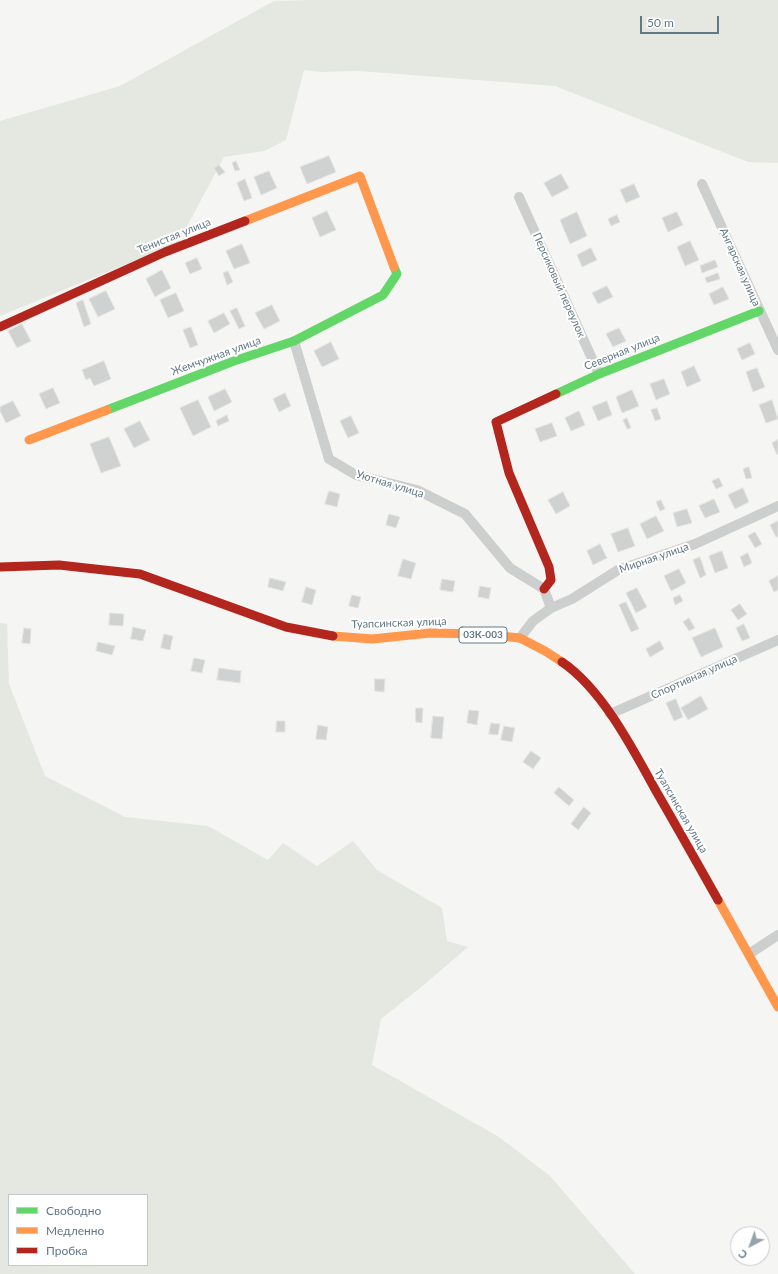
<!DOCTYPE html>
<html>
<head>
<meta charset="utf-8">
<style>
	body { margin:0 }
	#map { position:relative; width:778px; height:1274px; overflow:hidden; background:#f5f5f3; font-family:Lato,sans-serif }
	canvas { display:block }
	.legend { position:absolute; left:8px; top:1194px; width:140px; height:72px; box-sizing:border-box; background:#fff; border:1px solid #c0c9cf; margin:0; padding:5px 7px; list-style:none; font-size:12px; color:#627886 }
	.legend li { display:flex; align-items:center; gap:8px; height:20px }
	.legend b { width:20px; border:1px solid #c0c9cf }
	.north { position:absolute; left:730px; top:1226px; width:40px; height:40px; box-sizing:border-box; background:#fff; border:1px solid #c0c9cf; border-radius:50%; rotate:221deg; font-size:11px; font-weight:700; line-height:16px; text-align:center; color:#627886 }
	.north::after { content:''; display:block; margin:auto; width:14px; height:18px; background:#95a4ac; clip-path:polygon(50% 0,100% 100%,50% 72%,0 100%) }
	.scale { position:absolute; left:640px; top:16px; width:79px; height:18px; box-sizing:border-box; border:2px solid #627886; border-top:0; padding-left:5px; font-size:12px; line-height:14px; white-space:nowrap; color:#627886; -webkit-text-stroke:3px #fff; paint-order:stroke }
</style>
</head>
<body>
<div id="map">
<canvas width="778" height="1274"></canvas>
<ul class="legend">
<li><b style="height:5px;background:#63d668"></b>Свободно</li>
<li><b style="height:5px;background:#ff974d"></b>Медленно</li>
<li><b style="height:5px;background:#b3261e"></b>Пробка</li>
</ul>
<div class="north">С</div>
<div class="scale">50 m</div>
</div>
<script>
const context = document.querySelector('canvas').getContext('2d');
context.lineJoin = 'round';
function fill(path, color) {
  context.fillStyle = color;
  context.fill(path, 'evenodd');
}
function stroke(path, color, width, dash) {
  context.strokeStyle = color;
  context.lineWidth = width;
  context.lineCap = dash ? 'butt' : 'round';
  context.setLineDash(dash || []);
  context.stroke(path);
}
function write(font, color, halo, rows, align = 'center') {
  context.font = font + ' Lato,sans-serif';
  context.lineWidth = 4;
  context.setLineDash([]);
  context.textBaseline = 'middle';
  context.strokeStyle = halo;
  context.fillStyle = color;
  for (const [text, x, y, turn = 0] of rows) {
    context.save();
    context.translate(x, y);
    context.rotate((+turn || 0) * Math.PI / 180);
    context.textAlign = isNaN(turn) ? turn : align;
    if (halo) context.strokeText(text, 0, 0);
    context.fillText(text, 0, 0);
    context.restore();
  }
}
fill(new Path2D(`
	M312 0H778V163L748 162 555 86 359 71 321 72 304 70 286 140 264 151 224 157 178 243 0 316V121L120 86 274 1Z
	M0 623 7 624 9 684 45 776 125 817 208 826 268 860 283 843 317 866 353 841 377 870 442 908 447 941 468 947 425 984 381 1019 372 1065 499 1137 550 1176 635 1274H0ZM9 1195H147V1265H9Z`), '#e4e8e1');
const building = new Path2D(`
	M329 156 336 172 307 184 300 167Z
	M236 161 240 170 235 171 232 163Z
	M219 165 225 172 219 176 214 168Z
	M269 171 277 188 261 195 254 177Z
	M561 174 569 188 552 197 544 183Z
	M245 179 252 198 244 201 237 183Z
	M634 184 640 197 626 203 620 190Z
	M327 211 336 230 320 237 312 218Z
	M577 212 587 236 570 244 560 220Z
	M677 212 683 225 668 232 662 218Z
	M617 215 620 222 611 226 608 219Z
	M690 241 699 260 685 266 677 247Z
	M242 244 250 263 234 269 226 251Z
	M591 248 597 260 582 267 577 255Z
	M197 258 202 269 190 274 185 263Z
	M715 260 718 267 702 273 700 266Z
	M162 270 171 288 155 297 146 279Z
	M228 271 233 282 227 285 223 273Z
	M718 273 720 279 707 283 705 278Z
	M607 286 613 297 598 304 592 293Z
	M723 287 729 299 714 305 709 294Z
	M106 291 115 309 98 317 89 299Z
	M176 293 184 311 168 318 160 300Z
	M83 300 91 324 84 327 76 303Z
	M272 305 280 321 264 329 255 313Z
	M237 308 245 326 239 329 230 311Z
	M224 313 230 324 214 333 208 321Z
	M22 324 31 341 17 348 8 331Z
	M191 327 198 345 190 348 183 330Z
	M619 328 626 341 613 347 606 334Z
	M331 342 339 359 322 367 314 351Z
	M750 343 755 354 742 360 737 349Z
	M104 361 111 379 94 386 90 378 86 380 82 370Z
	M694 366 701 381 687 387 681 372Z
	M757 368 765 387 753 392 746 372Z
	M664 379 670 394 656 400 650 384Z
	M53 388 60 403 46 409 39 394Z
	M225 389 232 402 214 411 208 397Z
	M632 390 639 406 622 413 616 397Z
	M285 393 291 406 279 412 273 399Z
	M198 400 211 427 193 436 180 408Z
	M772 400 778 419 766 423 759 405Z
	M13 401 21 416 6 423 0 411V407Z
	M607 401 612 415 598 421 592 407Z
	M657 408 661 419 655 421 651 410Z
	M579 411 585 425 571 431 565 418Z
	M227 415 229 421 218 426 216 421Z
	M351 416 359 433 348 438 340 421Z
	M627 418 631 428 627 429 623 420Z
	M140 421 150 440 134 448 124 429Z
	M552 423 557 436 540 442 535 429Z
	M109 437 121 466 101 473 90 444Z
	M778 440V454L777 455 772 443Z
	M749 467 752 478 746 479 743 469Z
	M719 478 723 486 716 489 712 481Z
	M743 488 749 502 735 509 728 495Z
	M329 491 340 494 337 507 325 504Z
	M563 492 570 506 556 514 548 500Z
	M714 499 720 512 705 518 699 506Z
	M661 500 665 509 660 511 656 502Z
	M687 509 692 523 677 527 673 513Z
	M389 514 400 517 396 528 386 525Z
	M656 516 664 531 647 539 640 524Z
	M778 521V537H776L770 525Z
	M628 528 635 546 618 552 611 534Z
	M755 532 762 544 755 548 748 536Z
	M600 544 607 558 593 565 587 551Z
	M722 551 728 568 715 573 709 556Z
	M748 553 752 563 744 567 740 557Z
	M700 557 706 575 700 578 693 560Z
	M403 559 416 563 411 579 398 576Z
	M679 569 686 583 671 591 664 576Z
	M778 576V590L774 592 769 581Z
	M270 578 286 582 283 591 268 587Z
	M442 579 455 581 453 592 440 590Z
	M480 586 491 588 489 599 478 597Z
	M306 587 316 590 312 605 302 602Z
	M637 588 647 607 636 613 626 593Z
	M352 595 361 597 358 608 349 606Z
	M680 595 683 601 675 605 673 598Z
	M626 602 639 629 631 632 619 605Z
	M740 604 747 614 738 620 731 610Z
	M110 613 124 614 123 626 109 625Z
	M689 618 695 628 689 631 683 622Z
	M744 624 750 638 742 641 736 628Z
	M133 627 146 630 143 641 131 639Z
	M24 628 31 629 30 644 22 643Z
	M715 628 723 647 701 657 692 638Z
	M164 634 173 636 170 650 161 648Z
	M660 641 664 649 650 657 646 649Z
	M98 642 115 646 112 655 96 651Z
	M194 658 205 660 202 673 191 671Z
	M219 668 241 671 240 683 217 680Z
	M375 679H385L384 692 375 691Z
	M701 696 708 709 688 720 681 708Z
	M676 699 683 717 674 721 666 703Z
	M416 708H423L422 723 416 722Z
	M469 710 479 711 477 725 467 723Z
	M433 716 444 717 442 739 431 738Z
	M277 721H285V732H276Z
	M491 723 500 724 498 735 489 734Z
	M318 725 328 727 326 740 316 739Z
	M504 726 515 728 512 742 501 740Z
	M531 751 541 758 533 769 523 762Z
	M559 787 574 800 569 806 554 793Z
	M584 807 591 813 578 830 571 824Z`);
fill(building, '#d0d1d1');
stroke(building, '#e4e4e3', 1);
stroke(new Path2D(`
	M702 184 778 350
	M519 197 599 374
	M294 341 329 459 356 475 417 490 465 514 510 568 544 589 551 608
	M520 638 533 621 551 608 572 599 618 570 695 544 778 506
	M610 714 778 640
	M749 954 778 935`), '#cdcece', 10);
stroke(new Path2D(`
	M556 394 599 374 759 311
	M107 410 234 361 294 341 383 295 397 274 394 267`), '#63d668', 9);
stroke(new Path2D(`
	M245 221 360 176 394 267
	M29 440 107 410
	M333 636 372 639 430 633 479 634 520 638 545 651 562 662
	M718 900 778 1007`), '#ff974d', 9);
stroke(new Path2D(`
	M0 327 165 252 245 221
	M0 567 59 565 140 574 286 627 333 636
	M544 589 551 580 549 567 509 473 496 422 556 394
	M562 662C602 689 633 749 656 791 677 827 697 863 718 900`), '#b3261e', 9);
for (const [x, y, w] of [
	[483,635,48]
]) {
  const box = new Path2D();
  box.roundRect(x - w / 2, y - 8, w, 16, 3);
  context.fillStyle = '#fff';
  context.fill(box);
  stroke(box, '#627886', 1);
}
write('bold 10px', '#627886', null, [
	["03К-003",483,635]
]);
write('11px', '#627886', '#fff', [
	["Тенистая улица",174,236,-22],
	["Ангарская улица",740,267,66],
	["Персиковый переулок",559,285,66],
	["Северная улица",622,352,-22],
	["Жемчужная улица",216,356,-20],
	["Уютная улица",390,484,17],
	["Мирная улица",654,558,-19],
	["Туапсинская улица",399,623,-2],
	["Спортивная улица",694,677,-24],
	["Туапсинская улица",681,811,60]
]);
</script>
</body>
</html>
